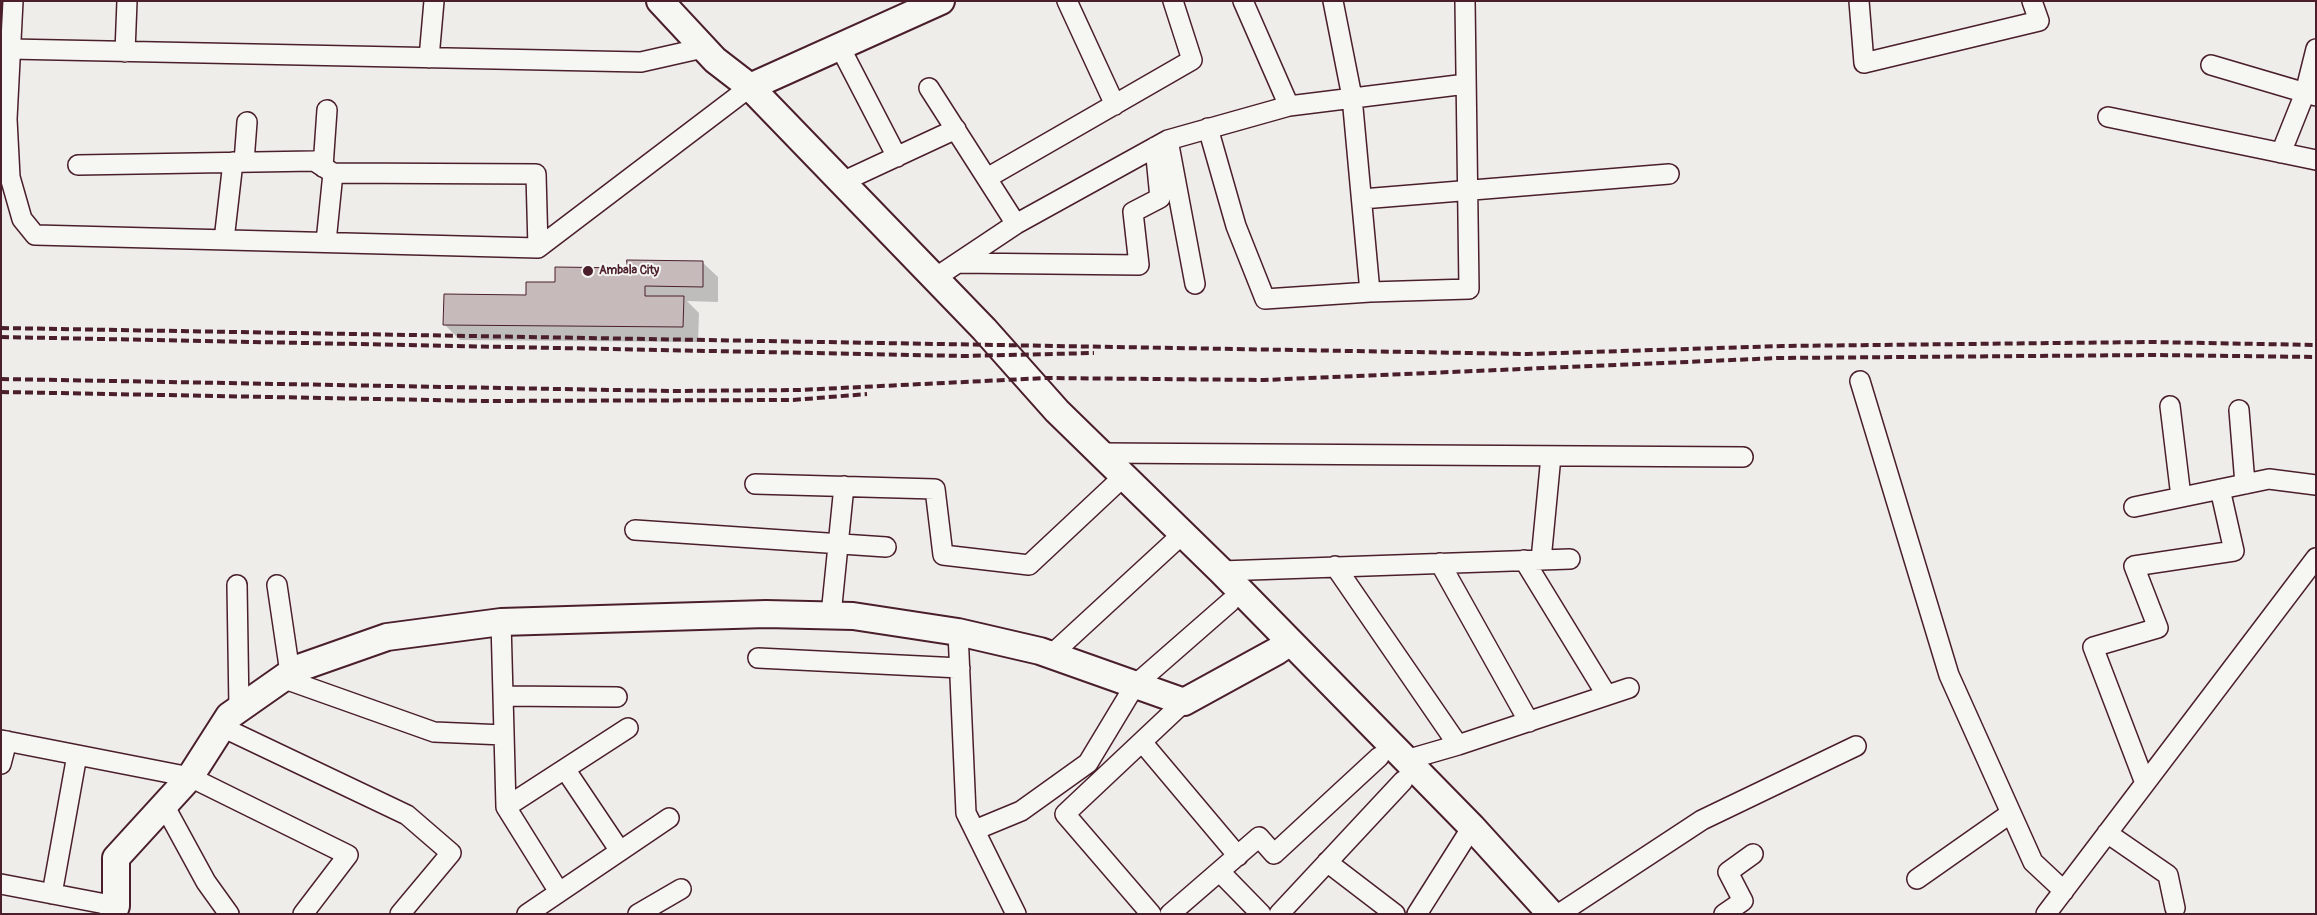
<!DOCTYPE html>
<html>
<head>
<meta charset="utf-8">
<style>
	body { margin:0 }
	#map { position:relative; width:2317px; height:915px; overflow:hidden; background:#efedea; font-family:Pangolin,sans-serif }
	canvas { display:block }
	.frame { position:absolute; inset:0; border:2px solid #4a1f2b; pointer-events:none }
</style>
</head>
<body>
<div id="map">
<canvas width="2317" height="915"></canvas>
<div class="frame"></div>
</div>
<script>
const context = document.querySelector('canvas').getContext('2d');
context.lineJoin = 'round';
function fill(path, color) {
  context.fillStyle = color;
  context.fill(path, 'evenodd');
}
function stroke(path, color, width, dash) {
  context.strokeStyle = color;
  context.lineWidth = width;
  context.lineCap = dash ? 'butt' : 'round';
  context.setLineDash(dash || []);
  context.stroke(path);
}
function write(font, color, halo, rows, align = 'center') {
  context.font = font + ' Pangolin,sans-serif';
  context.lineWidth = 4;
  context.setLineDash([]);
  context.textBaseline = 'middle';
  context.strokeStyle = halo;
  context.fillStyle = color;
  for (const [text, x, y, turn = 0] of rows) {
    context.save();
    context.translate(x, y);
    context.rotate((+turn || 0) * Math.PI / 180);
    context.textAlign = isNaN(turn) ? turn : align;
    if (halo) context.strokeText(text, 0, 0);
    context.fillText(text, 0, 0);
    context.restore();
  }
}
fill(new Path2D(`
	M702 262 718 277V302L687 301 699 313 698 342 460 340 445 325 527 296 629 269Z`), '#0003');
const building = new Path2D(`
	M627 260 703 261V287L645 286V296H684L683 327 443 325 444 294 526 295V282H555V267L627 268Z`);
fill(building, '#c6babb');
stroke(building, '#4a1f2b', 1);
const street = new Path2D(`
	M13 1 7 119 10 177 22 219 35 235 538 248 750 87
	M1067 1 1115 105
	M1243 1 1289 106
	M1333 1 1352 97 1370 292
	M1859 1 1864 63 2039 21 2032 1
	M840 47 897 157
	M10 49 641 62 703 48
	M125 52 127 1
	M429 58 434 1
	M2211 65 2316 96
	M929 88 1016 224
	M2108 117 2316 160
	M1208 128 1236 226 1265 299 1370 292 1469 289 1465 1
	M1168 140 1195 284
	M2281 153 2305 93 2316 49
	M244 162 247 122
	M78 165 314 161 333 173 536 174 538 248
	M323 167 327 110
	M987 178 1192 60 1173 1
	M842 182 956 129
	M1362 199 1669 174
	M224 240 233 162
	M326 242 333 173
	M958 263 1139 265 1133 212 1160 198 1155 147
	M935 278 1016 224 1168 140 1289 106 1466 84
	M1860 381 1949 675 2033 862 2064 891
	M2170 406 2181 497
	M2239 410 2245 484
	M1099 453 1743 457
	M755 484 935 489 943 555 1029 565 1123 477
	M2134 507 2269 479 2316 485
	M635 530 886 547
	M1524 560 1606 694
	M1541 560 1551 456
	M1440 563 1529 722
	M1335 566 1458 745
	M1221 571 1570 559
	M237 585 239 709
	M277 585 290 673
	M831 615 844 486
	M501 622 506 807 559 892
	M958 632 966 813 1016 914
	M1051 655 1176 540
	M758 658 960 668
	M282 678 434 732 504 735
	M503 696 617 697
	M222 727 407 815 451 853 400 914
	M1 740 190 777 348 855 303 914
	M1142 742 1238 856
	M1406 760 1458 745 1629 688
	M1 764 7 741
	M565 769 620 851
	M2145 783 2093 647 2158 628 2134 566 2234 551 2220 489
	M164 805 206 882 229 914
	M506 807 628 728
	M975 830 1021 811 1088 763 1135 685 1230 602
	M2107 833 2168 875 2175 908
	M1327 862 1395 914
	M1220 872 1261 914
	M1917 879 2011 813
	M1 884 116 906
	M52 894 77 755
	M527 914 669 818
	M638 914 681 889
	M1151 914 1065 814 1184 702
	M1170 914 1259 837 1274 854 1379 757
	M1279 914 1403 781
	M1417 914 1472 827
	M1559 914 1702 820 1856 746
	M1724 914 1743 901 1728 872 1753 854
	M2046 914 2316 558`);
const secondary = new Path2D(`
	M660 1 715 60 750 87 984 329 1057 411 1221 571 1472 827 1551 914
	M750 87 941 1
	M113 914 116 906V858L190 777 229 716 296 669 387 637 501 622 766 614 853 616 958 632 1040 651 1184 702 1277 651 1290 642`);
stroke(street, '#4a1f2b', 22);
stroke(secondary, '#4a1f2b', 30);
stroke(street, '#f6f6f2', 19);
stroke(secondary, '#f6f6f2', 26);
stroke(new Path2D(`
	M1 328 1527 354 1782 346 2150 342 2316 345
	M1 337 964 356 1094 353
	M1 379 670 391 800 390 1046 378 1264 380 1779 358 2155 355 2316 357
	M1 392 485 401 793 400 867 394`), '#4a1f2b', 4, [8, 4]);
for (const [x, y, r, color] of [
	[588,271,6,"#4a1f2b"]
]) {
  const dot = new Path2D();
  dot.arc(x, y, r, 0, 2 * Math.PI);
  context.fillStyle = color;
  context.fill(dot);
  stroke(dot, '#f6f6f2', 2);
}
write('bold 12px', '#4a1f2b', '#f6f6f2', [
	["Ambala City",599,271]
], 'left');
</script>
</body>
</html>
